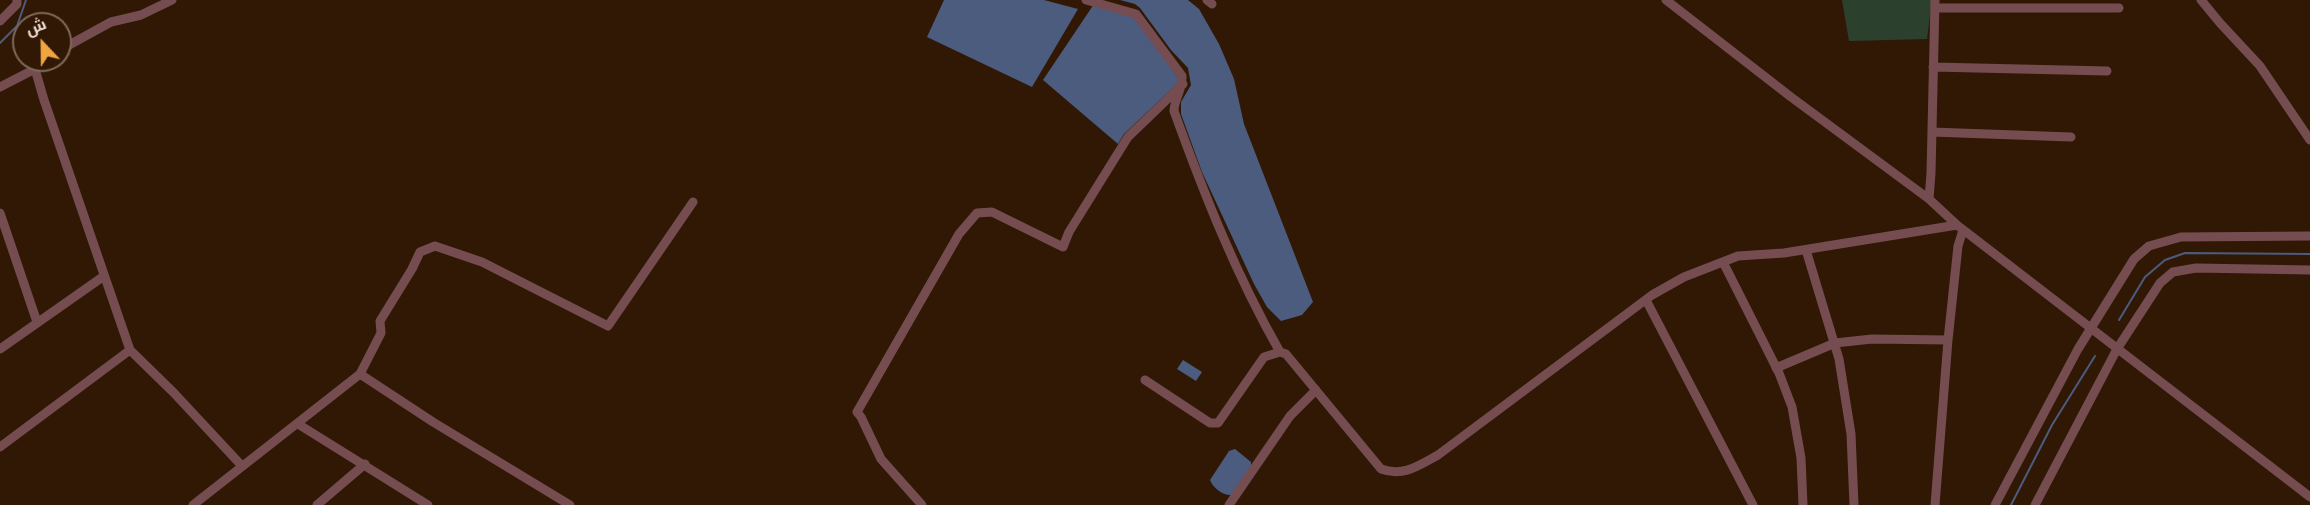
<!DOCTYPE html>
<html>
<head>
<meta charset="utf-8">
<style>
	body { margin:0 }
	#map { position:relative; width:2310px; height:505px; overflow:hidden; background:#301805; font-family:"Fira Sans Condensed",Cairo,sans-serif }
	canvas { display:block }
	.north { position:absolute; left:12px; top:12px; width:60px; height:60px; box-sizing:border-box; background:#301805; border:2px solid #7e6959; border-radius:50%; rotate:338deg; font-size:16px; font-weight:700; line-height:24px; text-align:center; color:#f3e2d6 }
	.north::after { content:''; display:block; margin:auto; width:21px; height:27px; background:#f1a540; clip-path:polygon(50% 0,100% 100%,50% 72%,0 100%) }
</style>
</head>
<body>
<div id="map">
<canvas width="2310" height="505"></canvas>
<div class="north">ش</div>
</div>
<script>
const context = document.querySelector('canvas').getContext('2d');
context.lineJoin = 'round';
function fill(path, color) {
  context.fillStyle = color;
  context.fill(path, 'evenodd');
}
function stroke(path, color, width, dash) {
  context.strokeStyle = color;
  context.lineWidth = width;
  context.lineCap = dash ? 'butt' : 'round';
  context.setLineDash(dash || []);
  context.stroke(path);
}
fill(new Path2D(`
	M1842 0H1932L1927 39 1849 41Z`), '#2c412d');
fill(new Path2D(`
	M944 0H1044L1078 9 1032 87 927 37Z
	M1120 0H1188L1199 9 1219 44 1234 79 1244 124 1313 302 1302 315 1281 321 1267 307 1254 284 1202 172 1181 114V102L1191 85 1188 68 1171 50 1140 8 1135 4Z
	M1094 4 1135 16 1180 81 1124 134 1118 144 1043 80Z
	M1183 360 1202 372 1196 381 1177 369Z
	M1235 449 1251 462V468L1232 495C1223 496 1213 488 1210 480L1229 451Z`), '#4b5c7f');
stroke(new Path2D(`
	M0 43 17 26 26 0
	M2119 320 2145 277 2165 260 2185 253 2310 254
	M2011 505 2052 425 2095 356`), '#4b5c7f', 2);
stroke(new Path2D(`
	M1086 0 1136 14 1182 76C1183 89 1174 99 1174 111 1204 194 1236 275 1280 352
	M1207 0 1212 4
	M1666 0 1791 97 1929 199 1957 225 2310 497
	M2201 0 2220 23 2260 66 2310 140
	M1935 8H2119
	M0 21 17 4V0
	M60 50 111 22 141 15 172 0
	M1933 67 2107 71
	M35 69 46 60
	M0 87 35 69 44 100 130 350 174 393 242 466
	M1932 132 2071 137
	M1929 199 1931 173 1935 0
	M0 213 37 322
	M1806 250 1839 359 1851 434 1854 505
	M1723 262 1779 373 1792 407 1801 458 1803 505
	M1646 300 1753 505
	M0 349 104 276
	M1776 368 1835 343 1872 339 1948 340
	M360 374 433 422 570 505
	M1145 380 1210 423H1218L1264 357 1280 352 1286 354 1381 469C1403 477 1418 466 1438 455L1652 295 1684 277 1738 256 1784 253 1957 225
	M298 424 428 505
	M0 447 130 350
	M193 505 360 374 381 333 380 321 412 269 420 252 435 246 482 262 608 326 693 202
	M317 505 365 464
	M922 505 881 459 861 417 857 412 959 234 977 213 992 212 1063 247 1069 232 1128 137 1183 84
	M1229 505 1290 416 1316 390
	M1935 505 1948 340 1958 246 1963 230
	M1995 505 2078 349 2134 259 2149 246 2181 237 2310 236
	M2035 505 2117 349 2160 283 2173 272 2196 268 2310 270`), '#754d50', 9);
</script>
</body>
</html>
